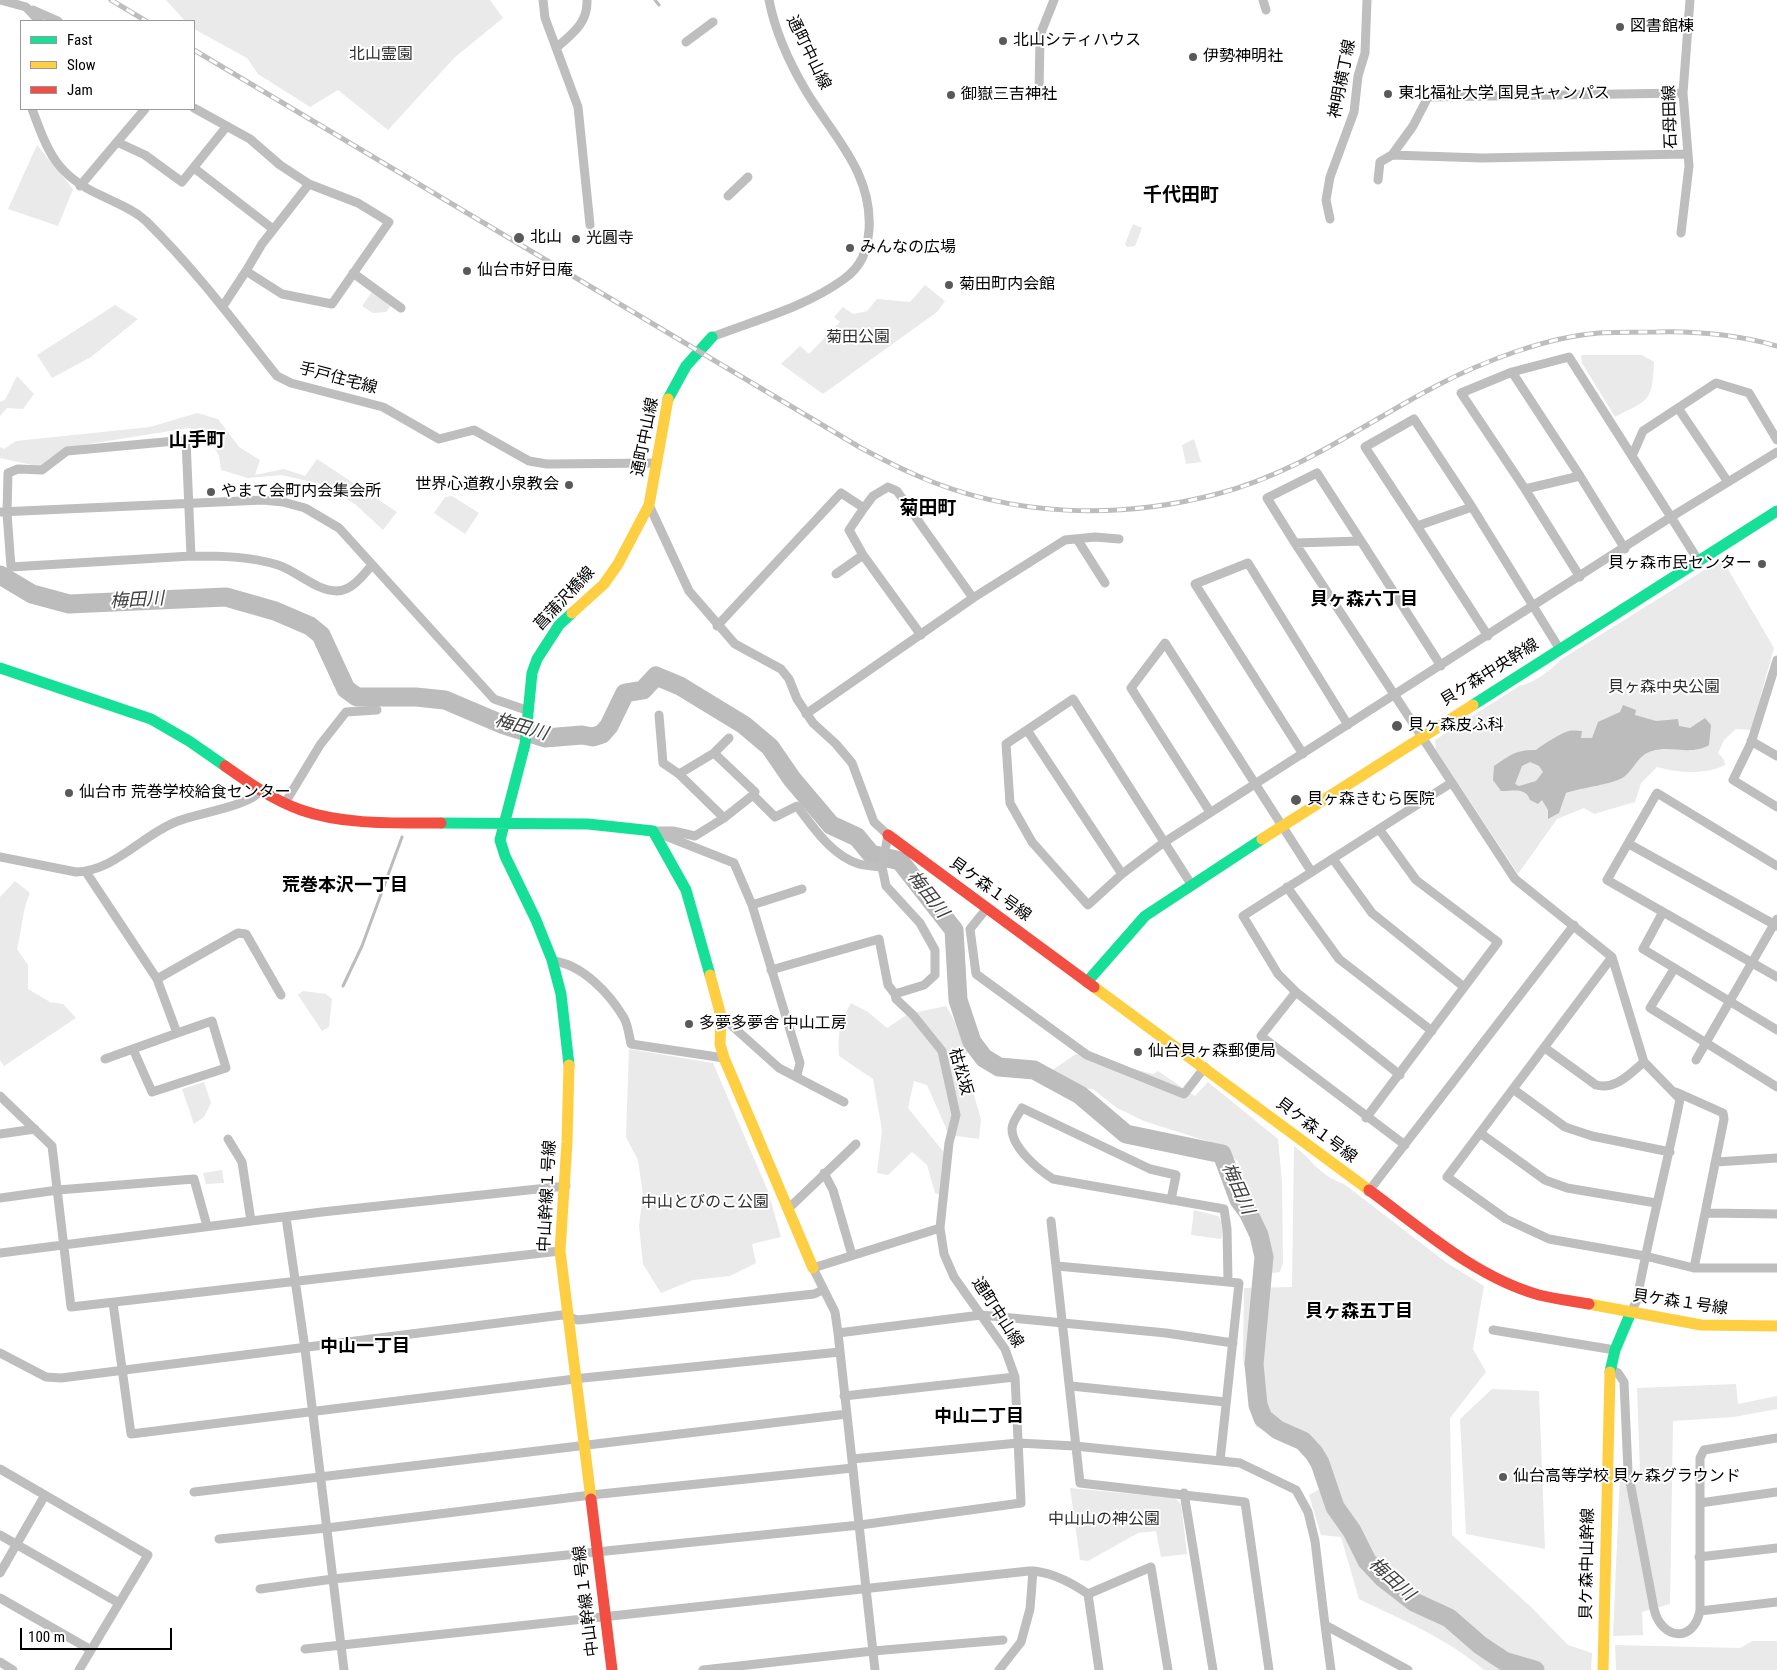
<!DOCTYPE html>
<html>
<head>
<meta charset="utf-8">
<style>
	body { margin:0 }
	#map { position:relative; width:1777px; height:1670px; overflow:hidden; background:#fff; font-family:"Roboto Condensed",sans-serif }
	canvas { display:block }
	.legend { position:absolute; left:20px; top:20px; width:175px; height:90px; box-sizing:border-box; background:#fff; border:1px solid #999; margin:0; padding:6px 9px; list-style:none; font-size:15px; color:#000 }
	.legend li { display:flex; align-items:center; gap:10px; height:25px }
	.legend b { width:25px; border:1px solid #999 }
	.scale { position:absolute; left:20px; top:1628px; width:152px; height:22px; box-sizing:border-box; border:2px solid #000; border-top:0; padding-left:6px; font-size:15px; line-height:18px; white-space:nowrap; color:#000; -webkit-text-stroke:4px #fff; paint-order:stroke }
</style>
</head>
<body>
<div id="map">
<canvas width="1777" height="1670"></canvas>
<ul class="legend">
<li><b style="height:6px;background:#16e098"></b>Fast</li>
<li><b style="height:6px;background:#ffcf43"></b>Slow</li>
<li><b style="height:6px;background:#f24e42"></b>Jam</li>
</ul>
<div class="scale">100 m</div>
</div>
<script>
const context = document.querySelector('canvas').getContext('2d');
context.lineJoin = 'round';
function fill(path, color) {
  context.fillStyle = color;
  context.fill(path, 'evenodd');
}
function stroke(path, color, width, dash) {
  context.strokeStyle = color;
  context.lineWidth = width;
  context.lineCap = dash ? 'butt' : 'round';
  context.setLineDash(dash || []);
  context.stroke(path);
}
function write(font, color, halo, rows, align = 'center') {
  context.font = font + ' "Roboto Condensed","Noto Sans JP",sans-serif';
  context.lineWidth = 4;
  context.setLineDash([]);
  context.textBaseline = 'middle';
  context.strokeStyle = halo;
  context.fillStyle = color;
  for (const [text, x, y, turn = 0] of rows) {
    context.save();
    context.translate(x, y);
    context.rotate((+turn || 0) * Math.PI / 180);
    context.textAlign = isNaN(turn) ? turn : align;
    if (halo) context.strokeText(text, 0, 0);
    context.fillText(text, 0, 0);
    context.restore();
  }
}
fill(new Path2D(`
	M166 0H490L503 18 454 58 388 130 338 90 310 107 258 74 247 58 194 29V21H185Z
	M37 145 73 189 58 226 8 209Z
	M1133 224 1142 228 1135 246 1127 247 1125 244Z
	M925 285 945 301 937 312 823 394 781 364 800 346 809 354 840 322 834 317 843 307 853 314 867 311 877 299 910 302Z
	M374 289 393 303 386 312 373 313 362 306Z
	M115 305 138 319 91 357 52 378 37 355Z
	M1581 355H1642L1654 362C1652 402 1650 399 1615 417L1582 363Z
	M17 376 34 394 23 409 7 408 0 416V402L5 400Z
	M197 413 218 419 239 447 260 460 255 475 284 469 305 476 317 459 397 512 383 530 356 505 326 485 281 475 248 478 221 470 219 456 210 438 189 428 70 447 41 467 0 458V447L4 449 16 441 150 427Z
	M1194 439 1201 462 1186 464 1182 445Z
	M452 496 479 513 465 534 434 513 445 497Z
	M1722 559 1774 648 1751 730 1736 729 1724 740 1718 753 1724 760 1725 765C1706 775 1678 773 1657 767L1641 783 1635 802 1594 814 1584 808 1557 819 1518 874 1436 750 1435 740 1519 686C1534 683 1549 672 1560 660Z
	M15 881 30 893C22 911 22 930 17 949L28 965V989L50 1002 63 1004 76 1018 4 1066 0 1060V897Z
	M303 991 326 994 332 999 329 1027 322 1031 298 995Z
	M851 1003 868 1012 887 1028 908 1014 946 1006 971 1049 963 1058 981 1119 979 1139 949 1135 927 1085 914 1081 908 1108 946 1155 943 1196 935 1193 927 1165 912 1152 888 1175 877 1173 882 1130 873 1079 839 1056C838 1032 839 1024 851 1003Z
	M629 1049 713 1063 768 1191 781 1237 752 1244 756 1263 730 1276 693 1280 661 1293 643 1264 639 1226 643 1195 638 1160 626 1137Z
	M1076 1054 1153 1074 1158 1071 1195 1096 1208 1082 1278 1139 1282 1182 1283 1263 1280 1272 1273 1273 1269 1269 1268 1245 1248 1200 1238 1161 1210 1142 1144 1121 1117 1108 1093 1089 1074 1087 1051 1071Z
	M204 1082 211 1103 204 1117 194 1124 182 1089Z
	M1294 1146C1314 1161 1317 1174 1344 1184L1447 1263 1484 1286 1473 1349 1486 1372 1450 1418 1452 1535 1531 1607 1568 1645 1592 1653 1591 1670H1484C1448 1639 1402 1620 1359 1599L1341 1537 1321 1535 1309 1495 1330 1483 1319 1448 1256 1427 1243 1358 1244 1288 1292 1287Z
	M222 1170 224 1183 206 1184 203 1173Z
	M1194 1210 1218 1216 1224 1225 1221 1239 1191 1235Z
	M1736 1384 1738 1404 1777 1396V1409L1734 1417 1673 1421 1670 1604 1642 1612 1643 1635 1613 1636 1620 1474 1640 1471 1637 1388Z
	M1492 1389 1539 1391 1545 1549 1466 1534 1460 1419Z
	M1070 1488 1175 1498 1181 1504 1187 1554 1161 1557 1156 1531 1138 1533 1088 1561 1080 1560Z
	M1752 1641H1777V1670H1616L1615 1645 1740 1648Z`), '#eaeaea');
fill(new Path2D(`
	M1623 705 1636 710 1635 715 1656 721 1678 719 1679 726 1690 728 1705 718 1711 725 1709 745C1691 756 1671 745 1652 751 1638 755 1635 768 1625 776 1617 784 1579 788 1566 793L1559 813 1548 819V810L1542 800 1538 804 1530 800C1526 787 1513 791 1501 791L1493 780 1494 766C1508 756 1517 749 1536 750 1542 745 1561 733 1569 731 1573 730 1578 731 1582 731L1581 738H1592L1598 722 1620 712ZM1530 762 1539 766 1543 772 1536 781 1519 786 1515 784 1522 766Z`), '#bcbcbc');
stroke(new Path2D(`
	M655 0 659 5
	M343 986 362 946 402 837`), '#bcbcbc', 3);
stroke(new Path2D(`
	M0 575 32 594 69 604 226 597 275 611 310 626 321 635 346 689 357 697H416L445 700 504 725 545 738 582 735 593 737 602 734 609 726 625 693 643 690 656 676 680 686 744 725 770 747 792 779 831 825 857 837 871 854 900 861 954 930 958 1000 972 1042 984 1058 999 1067 1034 1070 1080 1095 1126 1134 1222 1154 1239 1200 1248 1212 1259 1235 1264 1257 1254 1364 1258 1405 1263 1418 1278 1430 1303 1441 1314 1453 1320 1463 1335 1507 1352 1531 1367 1561 1383 1578 1414 1602 1449 1618 1480 1645 1504 1661 1535 1670`), '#bcbcbc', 19);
stroke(new Path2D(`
	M1 0 26 7 39 21
	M543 0 545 18 578 107 590 225
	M1263 0 1266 10
	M33 10 58 21
	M686 42 713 22
	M556 48C572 34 588 23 587 0
	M1683 93 1428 97 1413 126 1392 155 1482 158 1687 154
	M1039 95 1040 35 1054 0
	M194 108 250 139 280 165 309 184 358 203 389 222 332 304 282 294 246 271 262 244 309 184
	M32 109C48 152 56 175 100 195 116 203 133 209 146 221 195 269 235 323 277 376L291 383 383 407 439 439 474 430 529 461 547 464 656 463
	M117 142 145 109
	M194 168 273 229
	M1378 180 1380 162 1392 155
	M80 186 117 142 145 155 182 182 227 126
	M728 196 748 177
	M1330 219 1326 200 1330 177 1354 112 1358 76 1365 53 1367 0
	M1681 233 1689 166 1683 93 1690 0
	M353 273 401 308
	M223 306 246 271
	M712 337C756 320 806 307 844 279 862 266 867 251 869 230 873 173 833 136 806 91 790 64 775 31 769 0
	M1512 372 1569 357 1632 456
	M1678 408 1728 482
	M1777 440 1749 393 1716 383 1643 431 1632 456 1671 517 1777 452
	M1525 489 1461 393 1512 372 1580 476
	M864 508 849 530 863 555 921 635
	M0 512 263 500 283 502 305 508 339 528 494 699 529 711
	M1417 526 1365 447 1414 419 1472 507
	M1077 539 1105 583
	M1295 543 1267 498 1317 473 1361 541
	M191 556 11 567 7 513 8 473 18 469 42 470 67 451 186 440 191 556C220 556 249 556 278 565 297 571 316 591 337 591 352 591 363 575 372 565
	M836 574 863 555
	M1580 577 1525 489 1580 476 1625 549
	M717 626 841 493 864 508 873 496 888 487 897 491 973 598 1065 540 1095 537 1119 539
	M1488 636 1417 526 1472 507 1559 648
	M1777 660 1751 743 1733 780 1777 807
	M1441 666 1361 541 1295 543 1515 879 1612 957 1644 1062 1680 1099C1667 1166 1649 1232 1637 1300L1631 1312
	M806 714 973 598
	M659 715 663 763 679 774 724 818
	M1027 730 1073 699 1191 884
	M1751 741 1777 756
	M1303 754 1195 584 1248 563 1348 725
	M679 774 714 753 729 738
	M753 795 775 817 797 806C813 827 832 856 859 864 866 866 875 866 882 867
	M285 803 320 745 346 712 377 710
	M1210 812 1131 688 1165 643 1311 871
	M653 831 734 863 752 905 800 1063 797 1075
	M658 831H673L695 836 724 818 753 795 755 792 714 753
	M1629 844 1777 926
	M0 857 76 872C115 871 143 834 178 821 195 814 252 805 260 791
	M1333 859 1372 913 1464 987
	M1777 866 1657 793 1607 880 1777 977
	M86 872 157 979 177 1033
	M1122 874 1027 730 1006 744 1010 803 1032 842 1088 905 1122 874 1163 843 1671 517 1698 560
	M1287 887 1339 959 1432 1031
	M752 905 802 889
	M987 908 970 929 976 974 1087 1055 1184 1094 1205 1067
	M1663 912 1643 949 1777 1030
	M1612 957 1447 1177 1506 1219 1549 1239 1645 1256 1694 1268H1777
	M553 961C582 964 610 994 624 1018 628 1025 629 1035 631 1044L724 1058
	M1674 969 1650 1008 1777 1087
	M771 970 879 939 888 985 895 994
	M157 979 238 933 246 934 281 995
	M1296 992 1261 1036 1405 1145
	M721 1016 779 1068 844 1102
	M1545 1048 1596 1085C1616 1090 1629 1074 1644 1062
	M105 1059C141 1046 177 1033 212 1021L226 1068 152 1092 133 1049
	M1696 1060 1777 919
	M1400 1075 1296 992 1278 974 1243 916 1451 783
	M1513 1089 1565 1127 1592 1136 1670 1152
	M1676 1092 1723 1113 1724 1119 1694 1268
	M0 1096 52 1146 71 1307 560 1251
	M1366 1118 1498 942 1416 880 1379 829
	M1480 1133 1545 1180 1567 1188 1656 1203
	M0 1134 35 1129
	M228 1139 242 1162 251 1221
	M1716 1162 1777 1158
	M824 1173 833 1190 852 1255
	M1368 1192 1574 925
	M0 1198 58 1190 194 1179 207 1226
	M1171 1200 1176 1175 1150 1169 1022 1108C1018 1115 1012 1122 1012 1129 1012 1148 1039 1170 1053 1179L1224 1209 1227 1229 1228 1282
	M788 1209 856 1144
	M1706 1213 1777 1214
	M286 1217 305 1349 344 1670
	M1051 1221 1080 1483 1245 1502 1269 1670
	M0 1253 322 1212 566 1186
	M1057 1266 1239 1283 1220 1461
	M113 1303 131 1434 583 1378 840 1352
	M1493 1330 1615 1350
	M838 1333 981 1315 1166 1333 1233 1343
	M0 1353 46 1377 61 1378 562 1315 578 1320 814 1294 823 1290
	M1610 1368 1618 1373 1624 1382 1628 1471 1654 1609C1661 1639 1693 1644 1700 1611V1458L1704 1450 1777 1438
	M1071 1386 1226 1402
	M844 1396 1015 1377
	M852 1459 1018 1443 1075 1446 1240 1463 1296 1490 1308 1512 1315 1541 1325 1625 1408 1670
	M0 1469 148 1555 79 1670
	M194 1492 847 1414
	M1184 1493 1213 1670
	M1700 1503 1777 1492
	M0 1535 119 1603
	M219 1539 327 1528 591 1495 853 1468
	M1699 1557 1777 1548
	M0 1573 45 1495
	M260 1589 333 1579 860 1525 1021 1503 1015 1377 1005 1349 954 1277 944 1254 940 1228 949 1143 956 1115 942 1051 913 1015 896 999 895 994 924 985 935 975V950L920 923 886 886 882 867 888 835 874 822 852 763 836 744 813 723 797 699 789 679 781 669 735 644 689 591 649 505
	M0 1598 91 1650
	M1700 1611 1777 1602
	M1325 1625 1331 1670
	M305 1649 1029 1571C1049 1571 1072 1583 1088 1594
	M0 1662 13 1670
	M703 1670 873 1651 1003 1640
	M875 1670 838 1333 835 1312 813 1268 940 1228
	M999 1670 1021 1642 1030 1609 1033 1571
	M1099 1670 1088 1594 1151 1567 1168 1670`), '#bebebe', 9);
stroke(new Path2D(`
	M668 399 686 366 712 337
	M0 668 151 719 189 741 225 766
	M1473 705 1777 511
	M441 823 588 824 653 831 686 890 710 975
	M1087 982 1145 916 1262 839
	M569 1065 561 994 552 960 536 920 505 856 500 840 525 744 532 673 537 659 559 625 572 613
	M1610 1372 1615 1350 1631 1312`), '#16e098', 11);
stroke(new Path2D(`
	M572 613 604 584 618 564 649 505 668 399
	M1262 839 1473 705
	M710 975 721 1016 720 1044 724 1058 813 1268
	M1094 987 1369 1190
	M569 1065 567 1142 560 1251 591 1499
	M1589 1304 1701 1325 1777 1326
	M1603 1670 1610 1372`), '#ffcf43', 11);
stroke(new Path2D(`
	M225 766C249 783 273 800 301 810 344 825 395 823 441 823
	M888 835 1094 987
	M1369 1190C1422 1229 1475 1277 1539 1295 1555 1299 1573 1301 1589 1304
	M591 1499 612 1670`), '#f24e42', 11);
const rail = new Path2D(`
	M111 0 146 21
	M194 50 861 448C880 458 899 468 918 476 1012 517 1118 520 1217 494 1299 473 1365 423 1438 385 1484 361 1547 337 1599 333 1618 332 1638 332 1657 332 1697 331 1738 335 1777 346`);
stroke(rail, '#bdbdbd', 5);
stroke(rail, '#fff', 3, [9]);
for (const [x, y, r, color] of [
	[1620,27,5,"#595959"],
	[1003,41,5,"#595959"],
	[1193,57,5,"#595959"],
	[1388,94,5,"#595959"],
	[951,95,5,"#595959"],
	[519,238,6,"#595959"],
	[576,239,5,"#595959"],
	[850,248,5,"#595959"],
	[467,271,5,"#595959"],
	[949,285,5,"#595959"],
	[569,485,5,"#595959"],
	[211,492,5,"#595959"],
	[1762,564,5,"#595959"],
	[1397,726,6,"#595959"],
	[69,793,5,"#595959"],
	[1296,800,6,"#595959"],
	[689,1024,5,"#595959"],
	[1138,1052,5,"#595959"],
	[1503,1477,5,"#595959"]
]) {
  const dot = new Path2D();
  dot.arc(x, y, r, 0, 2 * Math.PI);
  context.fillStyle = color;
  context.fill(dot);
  stroke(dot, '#fff', 2);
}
write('16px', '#000', '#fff', [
	["図書館棟",1630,27],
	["北山シティハウス",1013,41],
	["伊勢神明社",1203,57],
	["東北福祉大学 国見キャンパス",1398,94],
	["御嶽三吉神社",961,95],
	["北山",530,238],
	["光圓寺",586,239],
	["みんなの広場",860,248],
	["仙台市好日庵",477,271],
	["菊田町内会館",959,285],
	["世界心道教小泉教会",559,485,"right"],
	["やまて会町内会集会所",221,492],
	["貝ヶ森市民センター",1752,564,"right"],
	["貝ヶ森皮ふ科",1408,726],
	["仙台市 荒巻学校給食センター",79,793],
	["貝ヶ森きむら医院",1307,800],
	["多夢多夢舎 中山工房",699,1024],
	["仙台貝ヶ森郵便局",1148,1052],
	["仙台高等学校 貝ヶ森グラウンド",1513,1477]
], 'left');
write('16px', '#000', '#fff', [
	["通町中山線",808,53,64],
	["神明横丁線",1343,79,-79],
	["石母田線",1671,117,-92],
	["手戸住宅線",338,379,15],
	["通町中山線",646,437,-79],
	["菖蒲沢橋線",565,599,-47],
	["貝ケ森中央幹線",1490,673,-32],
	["貝ケ森１号線",990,890,36],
	["枯松坂",960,1072,74],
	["貝ケ森１号線",1316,1131,37],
	["中山幹線１号線",548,1196,-87],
	["貝ケ森１号線",1680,1303,8],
	["通町中山線",997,1313,57],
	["貝ケ森中山幹線",1588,1564,-89],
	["中山幹線１号線",587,1601,-97]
]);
write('16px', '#2f2f2f', '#fff', [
	["北山霊園",381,55],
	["菊田公園",858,338],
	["貝ヶ森中央公園",1664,688],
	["中山とびのこ公園",705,1203],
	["中山山の神公園",1104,1520]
]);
write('bold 18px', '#000', '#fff', [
	["貝ヶ森六丁目",1364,600],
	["荒巻本沢一丁目",345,886],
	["貝ヶ森五丁目",1359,1312],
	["中山一丁目",365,1347],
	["中山二丁目",979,1417]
]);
write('italic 18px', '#404040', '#fff', [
	["梅田川",137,601,-3],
	["梅田川",521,728,16],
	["梅田川",927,895,52],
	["梅田川",1237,1189,66],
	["梅田川",1391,1580,42]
]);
write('bold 19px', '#000', '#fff', [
	["千代田町",1181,196],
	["山手町",197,441],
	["菊田町",928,509]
]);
</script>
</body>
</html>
